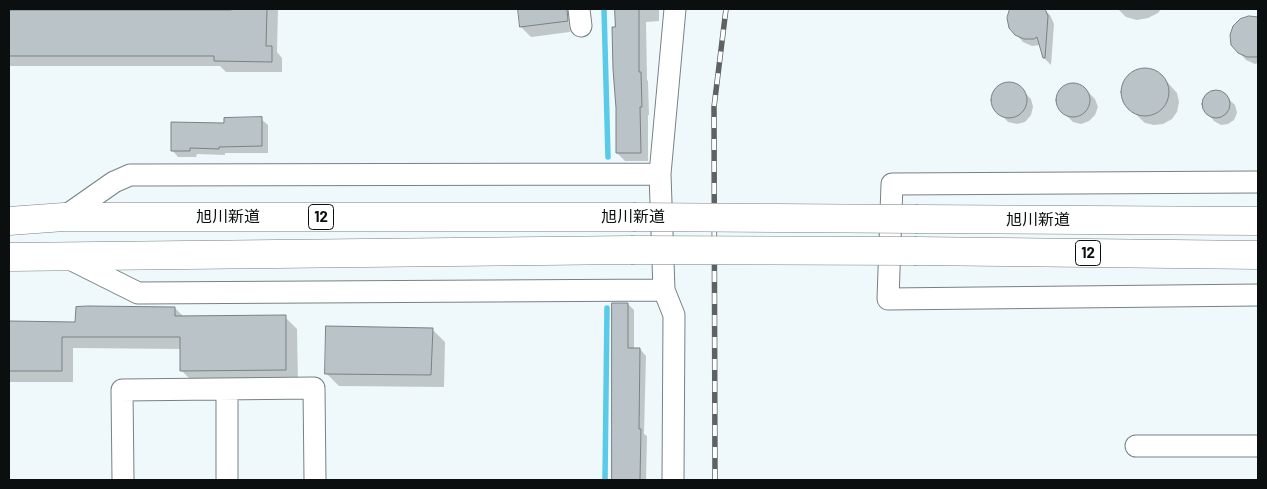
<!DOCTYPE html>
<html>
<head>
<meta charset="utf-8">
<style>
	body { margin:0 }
	#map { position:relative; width:1267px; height:489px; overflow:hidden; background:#eff9fc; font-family:Barlow,sans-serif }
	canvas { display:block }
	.frame { position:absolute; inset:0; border:10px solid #0c0f10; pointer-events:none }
</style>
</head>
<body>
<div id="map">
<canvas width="1267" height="489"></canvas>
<div class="frame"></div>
</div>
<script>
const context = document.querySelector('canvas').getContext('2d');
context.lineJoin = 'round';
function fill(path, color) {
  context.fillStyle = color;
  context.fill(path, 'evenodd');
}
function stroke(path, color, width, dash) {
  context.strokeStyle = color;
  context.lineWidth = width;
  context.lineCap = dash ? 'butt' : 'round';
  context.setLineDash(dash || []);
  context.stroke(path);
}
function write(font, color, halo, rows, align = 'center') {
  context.font = font + ' Barlow,"Noto Sans JP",sans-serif';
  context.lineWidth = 4;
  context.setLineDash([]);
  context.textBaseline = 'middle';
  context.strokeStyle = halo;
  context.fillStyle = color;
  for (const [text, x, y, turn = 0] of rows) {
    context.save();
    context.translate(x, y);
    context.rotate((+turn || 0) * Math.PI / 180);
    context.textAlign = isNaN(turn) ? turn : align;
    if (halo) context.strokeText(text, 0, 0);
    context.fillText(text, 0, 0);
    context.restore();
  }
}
fill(new Path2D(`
	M233 9H278L277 52 282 58V72H226L220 66H9V11H233Z
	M519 9H567L570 32 531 37 521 27Z
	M616 9H659V21L646 22 647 80 648 81 649 115H648V161H625L617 153Z
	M1012 9H1044L1050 15 1054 24 1051 65 1044 58 1040 45 1032 46 1023 42 1016 34Z
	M1118 9H1161L1158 13 1148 18 1137 20 1126 17Z
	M1249 17 1258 19V63L1255 64 1246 60 1239 52Z
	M1143 69 1152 70 1161 75 1177 93 1179 102 1177 112 1172 119 1163 124 1154 125 1145 123 1127 106 1123 97V88L1127 79 1134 72Z
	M1009 83 1017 85 1031 99 1033 107 1031 115 1025 122 1017 124 1008 122 995 108 992 100 994 92 1001 86Z
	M1073 83 1081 85 1095 99 1098 107 1095 115 1089 121 1081 124 1073 122 1059 108 1057 100 1059 92 1065 86Z
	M1215 91 1222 93 1235 105 1237 113 1234 120 1228 124 1221 125 1214 121 1203 107V100L1208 94Z
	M261 119 268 125V153H225V155L197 154 196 157H178L172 150 225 125Z
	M613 304H628L634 310V349H640L646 356 644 434 647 436 646 480H613Z
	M175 308 184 317H285L297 329 298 382H193L181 370V349L73 348V382H9V323H77Z
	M432 329 445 342 444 387 339 386 326 373Z`), '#0003');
stroke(new Path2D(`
	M604 9 608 157
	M605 480 607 308`), '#5acaea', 5.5);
const building = new Path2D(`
	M231 9H267L266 46H272V62L214 61V56H9V10H231Z
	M518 9H567L568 21 520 27Z
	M615 9H639V72H641L642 107H640L641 153H616V108L613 69 612 27H615Z
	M1010 9H1045L1048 16 1045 58H1043L1037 37 1034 39H1024L1015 35 1009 28 1007 18Z
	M1249 16 1258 17V57H1247L1238 53 1231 45 1230 35 1233 26 1240 19Z
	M1121 92a24 24 0 1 1 48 0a24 24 0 1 1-48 0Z
	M991 100a18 18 0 1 1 36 0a18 18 0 1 1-36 0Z
	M1056 100a17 17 0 1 1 34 0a17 17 0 1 1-34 0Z
	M1202 104a14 14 0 1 1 28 0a14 14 0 1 1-28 0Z
	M262 117V146L219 147V149L190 148V151H171V122L224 123V118Z
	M612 303H628V348H640L639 429H641L640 480H612Z
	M88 306 175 307V316L286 315V370L180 371V337H62V371H9V321L75 322 76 307Z
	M326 326 433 328 431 375 325 374Z`);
fill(building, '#bac3c7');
stroke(building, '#798184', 1);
const minor = new Path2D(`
	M579 9 581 26
	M1258 182 892 184 888 299 1258 295
	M64 217 114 182 130 175 660 174
	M66 257 138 293 664 290 660 174 675 9
	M664 290 674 315 673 480
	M1136 446H1258
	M123 480 122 390 314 388 315 480
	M227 480V389`);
const highway = new Path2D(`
	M918 219 1258 221
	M9 221 64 217H633
	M917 251 1258 255
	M9 257 631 250`);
stroke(minor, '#788184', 23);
stroke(highway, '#788184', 29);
stroke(minor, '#fff', 21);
stroke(highway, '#fff', 28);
const rail = new Path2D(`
	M715 480 714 107 726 9`);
stroke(rail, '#5d6264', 5.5);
stroke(rail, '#fff', 4, [11]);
const highwayBridge = new Path2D(`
	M633 217 918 219
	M631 250 917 251`);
stroke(highwayBridge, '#788184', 29, []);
stroke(highwayBridge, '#fff', 28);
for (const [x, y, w] of [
	[321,217,25],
	[1088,253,25]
]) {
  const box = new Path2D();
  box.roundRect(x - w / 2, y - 12.5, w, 25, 4);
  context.fillStyle = '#fff';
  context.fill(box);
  stroke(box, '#0c0f10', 1);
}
write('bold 15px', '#0c0f10', null, [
	["12",321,217],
	["12",1088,253]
]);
write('16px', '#0c0f10', '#fff', [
	["旭川新道",228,217],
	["旭川新道",633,217],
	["旭川新道",1038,220]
]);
</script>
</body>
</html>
